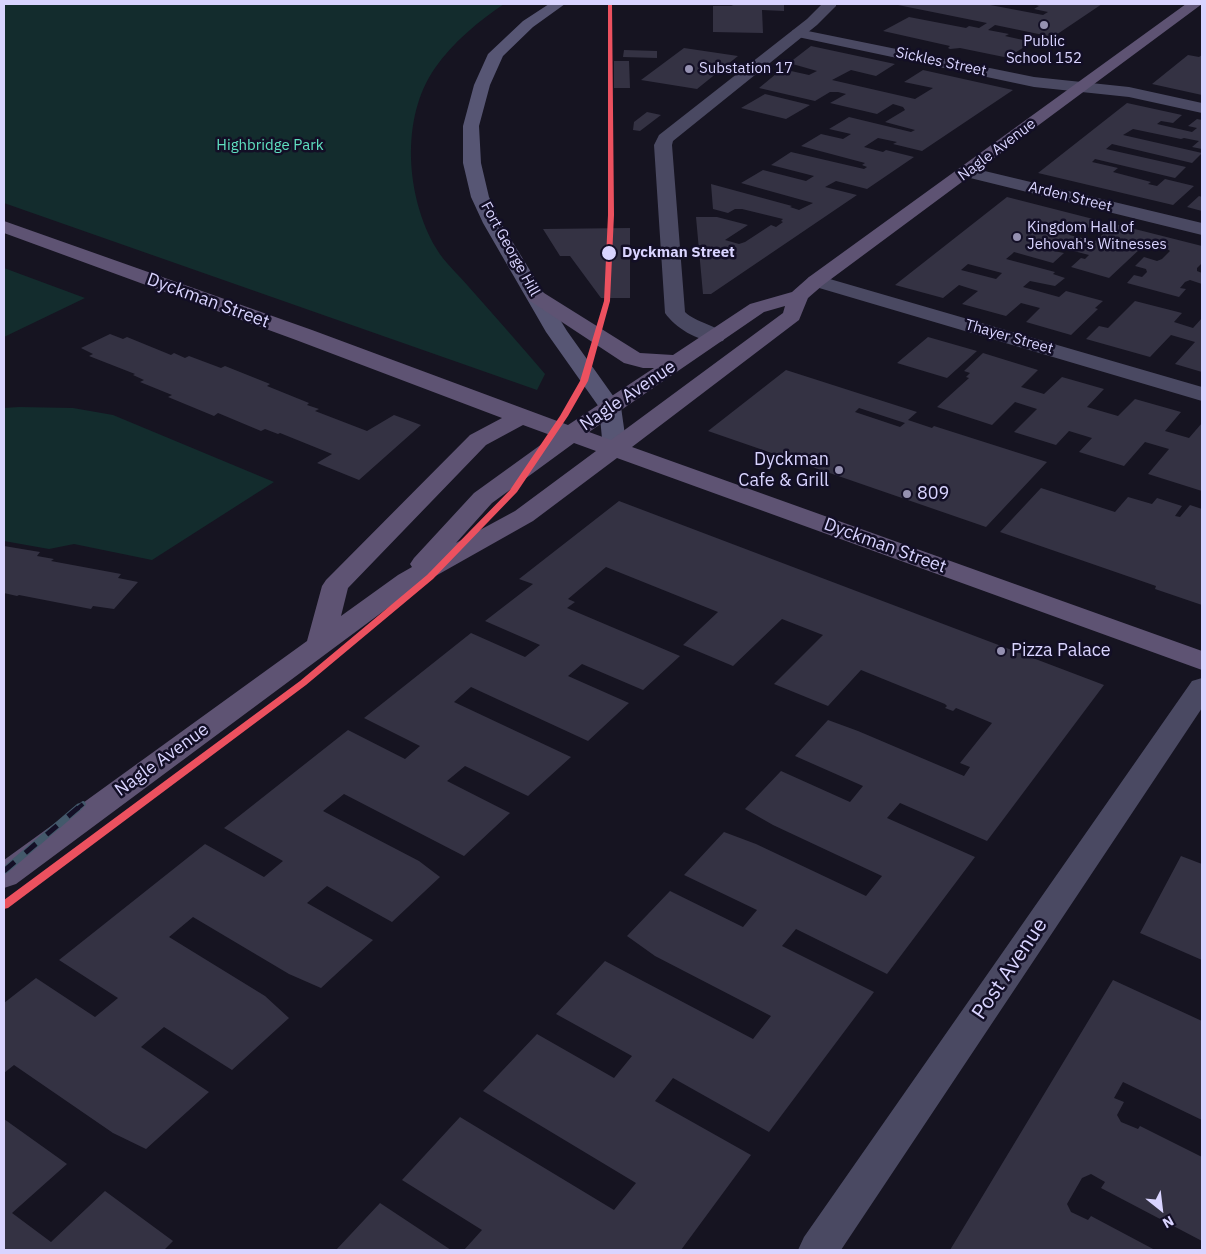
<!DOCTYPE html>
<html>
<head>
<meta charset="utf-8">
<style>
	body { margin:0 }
	#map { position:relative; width:1206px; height:1254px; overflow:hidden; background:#161421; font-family:"IBM Plex Sans",sans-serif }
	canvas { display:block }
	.frame { position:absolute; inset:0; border:5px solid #d9d4ff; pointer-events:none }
	.north { position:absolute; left:1136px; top:1184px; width:50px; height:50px; -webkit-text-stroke:4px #130f26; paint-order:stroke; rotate:151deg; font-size:14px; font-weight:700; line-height:20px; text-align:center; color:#d9d4ff }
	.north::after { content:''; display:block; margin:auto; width:18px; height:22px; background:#d9d4ff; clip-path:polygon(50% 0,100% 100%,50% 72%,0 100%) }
</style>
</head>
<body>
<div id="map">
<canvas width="1206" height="1254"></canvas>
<div class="frame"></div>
<div class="north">N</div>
</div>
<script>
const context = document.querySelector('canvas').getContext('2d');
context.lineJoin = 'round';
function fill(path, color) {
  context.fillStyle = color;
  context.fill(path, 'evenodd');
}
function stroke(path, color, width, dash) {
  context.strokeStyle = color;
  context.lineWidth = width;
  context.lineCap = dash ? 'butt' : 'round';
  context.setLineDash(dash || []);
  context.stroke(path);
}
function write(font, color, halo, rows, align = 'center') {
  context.font = font + ' "IBM Plex Sans",sans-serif';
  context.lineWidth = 5;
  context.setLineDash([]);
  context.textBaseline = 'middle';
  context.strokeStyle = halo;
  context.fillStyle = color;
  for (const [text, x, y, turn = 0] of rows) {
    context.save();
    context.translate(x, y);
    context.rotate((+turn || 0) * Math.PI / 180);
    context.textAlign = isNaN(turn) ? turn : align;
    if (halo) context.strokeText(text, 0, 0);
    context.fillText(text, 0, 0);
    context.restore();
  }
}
fill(new Path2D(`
	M4 4H504C479 21 453 42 435 68 400 118 406 197 436 248 444 262 458 274 468 286 494 315 520 345 545 374L537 390 4 203Z
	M4 268 85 298 4 337Z
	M19 407 73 408 113 415 274 482 152 560 74 544 49 549 4 541V408Z`), '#132c2d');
fill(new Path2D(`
	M736 4H784V11L762 10 763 33 713 32V6H731Z
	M893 4H985L1043 15 1048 12 1034 9 1039 6 1033 4H1102L1053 37 995 25 988 30 1009 34 1005 36 1032 42 1010 56 1004 57 960 48 950 49 948 48 950 46 941 44 883 31 909 17 966 28 969 26 979 28 987 23Z
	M811 46 895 64 876 76 851 70 832 80 915 99 933 88 904 82 923 70 1013 90 922 151 893 144 897 142 878 138 864 147 883 152 886 150 914 157 867 189 836 181 825 187 857 195 711 294H703L696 217H717L748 225 725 240 739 244 745 242 771 225 776 227 783 222 781 221 783 219 742 209H735L728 213 713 209 711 184 792 206 790 207 799 210 813 203 741 183 763 170 806 181 814 176 771 165 791 152 864 169 867 167 862 165 865 163 801 146 821 134 843 139 851 134 829 129 849 117 911 132 915 130 885 122 905 110 903 107 893 104 877 114 830 103 846 94 838 92H830L815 101 759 88 782 69 809 75 817 71 789 63Z
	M684 48 738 56 697 89 641 80Z
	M624 50 657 51V58L623 57Z
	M1188 55 1199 57 1202 55V95L1152 84Z
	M614 61H629L630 88H614Z
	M765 94 810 105 786 119 741 108Z
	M1127 103 1182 115 1173 123 1161 121 1157 124 1192 132 1197 128 1188 126 1197 119 1202 120V149L1192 147 1199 141 1184 138 1181 139 1133 129 1123 135 1202 153 1192 163 1112 144 1106 149 1186 167 1175 178 1095 159 1092 162 1118 168 1113 172 1151 182 1148 184 1157 186 1165 179 1194 186 1173 205 1038 173Z
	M647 112 661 115 640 131 633 130 634 122Z
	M1199 196 1202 197V211L1187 207Z
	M1007 197 1097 220 1087 229 1079 227 1069 235 1095 241 1115 224 1202 246V263L1197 268V271L1202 273V284L1190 280 1185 282 1180 288 1186 289 1179 297 1127 283 1134 275 1142 277 1147 272 1146 269 1135 266 1144 257 1157 261 1162 259 1170 251 1166 248 1155 245 1154 247 1137 243 1134 246 1141 248 1109 278 1071 267 1081 258 1085 259 1089 255 1058 247 1054 251 1064 253 1053 263 1014 252 1012 254 1006 259 1055 272 1053 274 1065 278 1055 286 1030 281 1023 287 1059 297 1066 291 1103 301 1095 308 1098 309 1071 335 1026 322 1040 308 1021 303 1006 316 962 304 978 291 959 285 943 298 895 285ZM968 264 1002 273 996 279 961 270Z
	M630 228V298H601L570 256H560L543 229Z
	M1135 301 1182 313 1174 322 1193 328 1202 318V372L1175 364 1195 342 1171 335 1150 357 1086 339 1099 326 1108 328Z
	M110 334 123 339 127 337 171 355 174 353 185 358 189 356 221 368 225 366 270 384 267 386 309 403 307 405 319 409 315 411 367 431 394 415 421 425 359 480 317 463 332 454 280 433 278 434 265 429 261 431 218 413 214 416 168 397 172 395 140 382 144 380 133 375 135 374 89 356 93 354 81 348Z
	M928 337 977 351 947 378 897 363Z
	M983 353 1038 370 1021 387 1044 394 1062 377 1104 389 1087 407 1118 416 1135 399 1181 412 1165 431 1189 438 1202 423V491L1148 474 1169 449 1145 442 1124 466 1079 452 1092 438 1069 431 1056 445 1014 432 1037 409 1015 402 992 425 937 407 969 378 966 377 970 373 964 371Z
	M786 370 917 412 908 420 932 428 934 426 1047 462 986 527 708 431ZM859 408 905 423 900 427 855 412Z
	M1041 488 1115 512 1128 497 1152 504 1157 498 1182 506 1175 516 1180 517 1190 505 1202 509V605L1155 589 1156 586 1000 532Z
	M619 501 1104 685 987 841 900 803 887 818 975 857 887 974 796 929 782 946 874 992 769 1132 673 1078 655 1101 751 1155 681 1250H464L482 1230 402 1180 460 1117 614 1210 636 1183 483 1091 537 1034 614 1078 632 1056 556 1014 605 961 753 1039 771 1016 655 956 627 936 670 891 743 927 757 910 684 875 724 832 756 844 866 896 882 876 773 825 745 809 781 771 850 802 863 786 795 756 828 720 858 731 964 776 970 767 960 763 992 723 956 708 953 711 945 708 947 706 945 704 861 670 828 706 774 684 823 635 782 619 733 666 683 645 718 612 606 567 568 599 575 602 567 608 680 656 643 690 582 664 568 676 629 703 588 741 471 687 454 702 571 757 528 796 465 766 447 781 510 813 464 856 344 794 323 811 419 861 440 877 392 922 327 886 307 903 373 940 321 988 289 974 193 917 169 937 265 996 289 1018 232 1070 164 1027 141 1047 209 1092 146 1149 113 1133 14 1065 4 1073V1003L36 978 95 1017 118 998 59 960 205 844 264 877 283 861 224 828 348 730 405 759 420 746 364 718 471 633 525 657 540 645 485 621 533 584 519 579Z
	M4 546 40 552 37 556 54 559 51 561 121 574 118 578 138 582 114 609 93 606 91 609 19 595 17 596 4 593Z
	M1181 856 1202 864V960L1140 933Z
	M1113 980 1202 1021V1120L1123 1082 1114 1098 1124 1102 1117 1115 1121 1122 1138 1129 1140 1126 1202 1157V1241L1101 1188 1105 1182 1091 1174 1082 1178 1067 1204 1071 1212 1088 1220 1091 1216 1155 1250H950Z
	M4 1119 67 1164 12 1213 51 1242 105 1191 173 1241 164 1250H4Z
	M380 1203 451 1250H336Z`), '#343243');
fill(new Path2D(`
	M798 29 1034 77 1129 87 1202 103V113L1129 97 1034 87 793 36 791 33 793 30Z
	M968 167 1202 223V235L962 176 959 172 962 168Z
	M816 275 1202 387V401L809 285 806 281 809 277Z`), '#4a4962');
fill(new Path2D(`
	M822 4H836V6L817 25 673 141 672 145 685 312C696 323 718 325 726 336L723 341C703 345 676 329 665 313L654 145 659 135 807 19Z
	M1202 678V708L841 1250H798L804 1237 1192 681Z`), '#4a4962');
fill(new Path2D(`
	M549 4H565L533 27 503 56 490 85 479 126 481 163 489 197 501 223 567 331 621 407 627 449 623 454 615 456 607 454 603 449 599 407 546 332 483 223 471 197 463 163V126L474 85 488 54 523 21Z`), '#575674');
fill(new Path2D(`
	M1186 4H1202L823 285 808 298 799 320 632 447 1202 651V670L617 458 533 521 416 587 16 884 4 888V860L307 641 322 586 326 580 470 435 502 418 296 340 4 233V221L312 330 568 425 654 368H643L624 363 530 301 527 297 530 293 537 291 544 293 640 353 673 355 750 304 792 292 809 277ZM785 306 783 313 611 440 589 432 764 312ZM523 425 553 436 474 493 414 558 410 564 412 567 398 575 341 616 348 588 486 445ZM574 443 596 451 515 511 456 543 492 503Z`), '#5e5373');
const railFar1 = new Path2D(`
	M77 809 83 804`);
const rail = new Path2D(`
	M4 871 79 807`);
stroke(railFar1, '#43596b', 5.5);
stroke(rail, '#43596b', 7);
stroke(railFar1, '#130f26', 4, [11]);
stroke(rail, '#130f26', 5, [14]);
fill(new Path2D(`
	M608 4H612L614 215 610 301 588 381 568 416 517 492 433 579 306 685 8 908 4 909V900L300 681 427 575 510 490 560 416 580 381 604 301 608 215Z`), '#ec515f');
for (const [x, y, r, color] of [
	[1044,25,5,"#9591b1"],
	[689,69,5,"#9591b1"],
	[1017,237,5,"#9591b1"],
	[609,253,8,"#d9d4ff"],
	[839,470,5,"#9591b1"],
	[907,494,5,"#9591b1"],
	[1001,651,5,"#9591b1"]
]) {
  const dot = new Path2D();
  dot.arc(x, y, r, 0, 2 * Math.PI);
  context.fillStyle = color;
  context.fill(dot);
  stroke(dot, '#130f26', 2);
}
write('15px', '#d9d4ff', '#130f26', [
	["Public",1044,42,"center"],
	["School 152",1044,59,"center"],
	["Substation 17",699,69],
	["Kingdom Hall of",1027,228],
	["Jehovah's Witnesses",1027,245]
], 'left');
write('15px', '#d9d4ff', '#130f26', [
	["Sickles Street",941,62,12],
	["Nagle Avenue",997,150,-37],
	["Arden Street",1070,197,14],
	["Fort George Hill",510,249,61],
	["Thayer Street",1009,337,16]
]);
write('15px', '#5fe0c0', '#130f26', [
	["Highbridge Park",270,146]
]);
write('bold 15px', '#d9d4ff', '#130f26', [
	["Dyckman Street",622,253]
], 'left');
write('18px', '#d9d4ff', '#130f26', [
	["Dyckman Street",208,301,20],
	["Nagle Avenue",628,396,-34],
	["Dyckman Street",885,546,20],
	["Nagle Avenue",162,760,-36]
]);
write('18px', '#d9d4ff', '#130f26', [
	["Dyckman",829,460,"right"],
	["Cafe & Grill",829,481,"right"],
	["809",917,494],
	["Pizza Palace",1011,651]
], 'left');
write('21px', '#d9d4ff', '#130f26', [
	["Post Avenue",1010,969,-56]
]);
</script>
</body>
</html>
